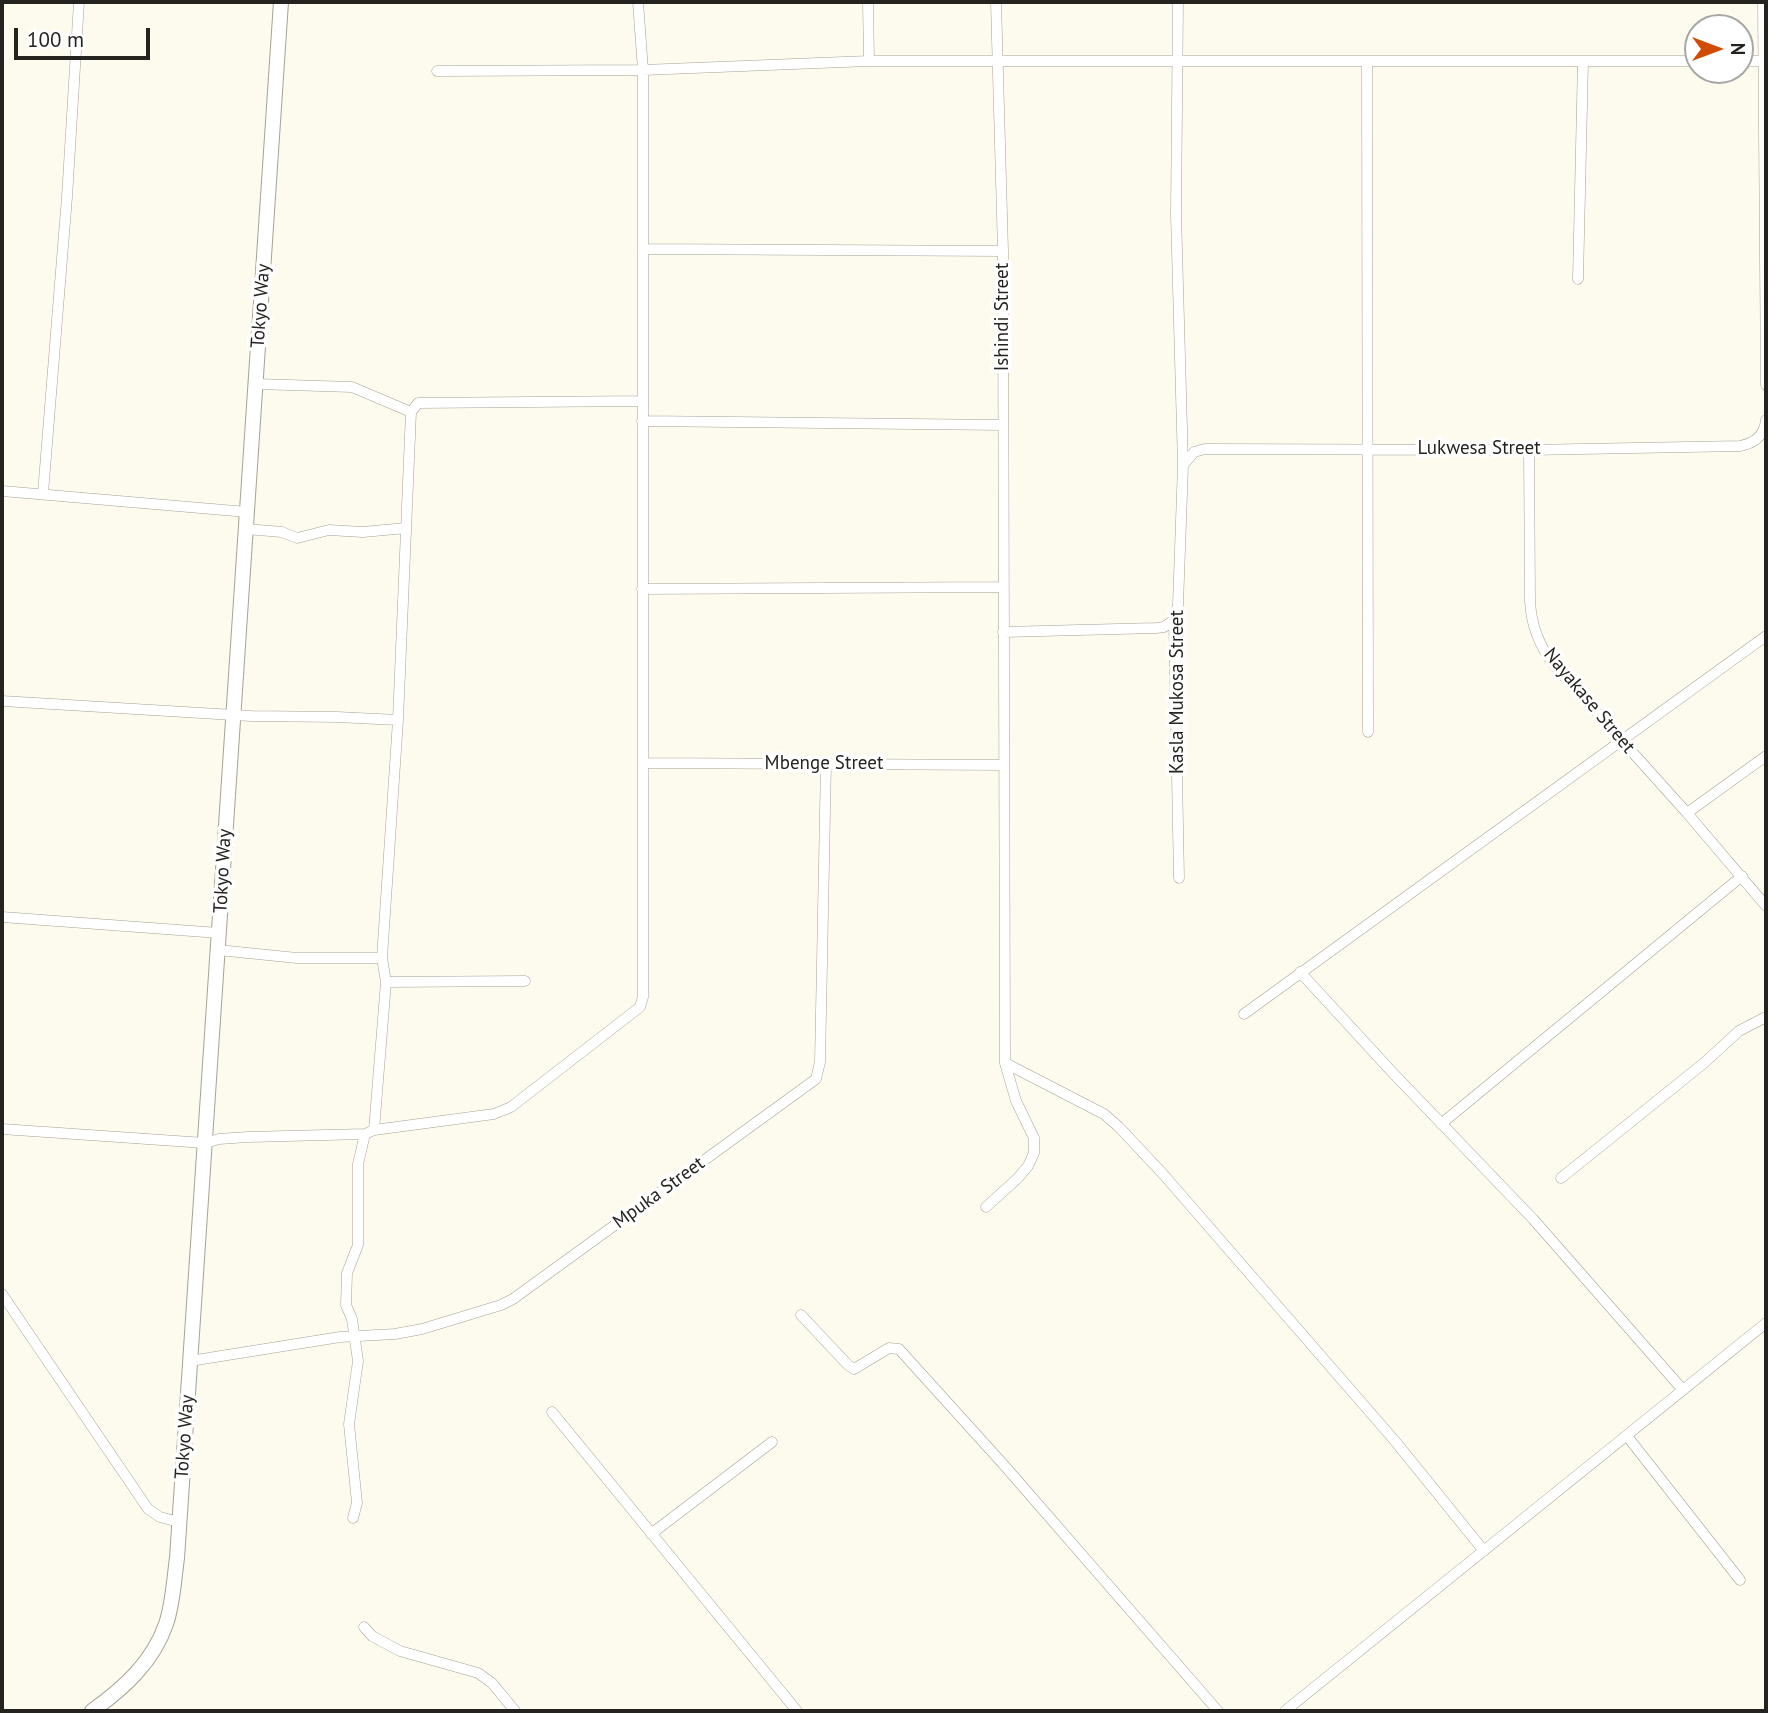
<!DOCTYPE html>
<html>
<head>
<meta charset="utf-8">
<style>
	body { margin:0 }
	#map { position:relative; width:1768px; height:1713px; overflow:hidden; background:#fdfbee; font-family:"PT Sans",sans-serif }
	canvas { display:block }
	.frame { position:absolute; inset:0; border:4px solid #24231f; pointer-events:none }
	.north { position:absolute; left:1684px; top:14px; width:70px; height:70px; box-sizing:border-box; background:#fff; border:2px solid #a7a7a5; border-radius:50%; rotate:90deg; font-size:19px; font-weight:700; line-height:28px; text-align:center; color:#24231f }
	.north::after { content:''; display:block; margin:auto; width:24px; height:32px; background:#d14c01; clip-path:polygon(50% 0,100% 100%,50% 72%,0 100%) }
	.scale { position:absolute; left:14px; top:28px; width:136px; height:32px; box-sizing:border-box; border:4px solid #24231f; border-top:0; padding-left:9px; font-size:21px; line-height:24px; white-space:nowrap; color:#24231f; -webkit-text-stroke:5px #fff; paint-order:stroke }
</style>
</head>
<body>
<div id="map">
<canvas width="1768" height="1713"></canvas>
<div class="frame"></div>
<div class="north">N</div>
<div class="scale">100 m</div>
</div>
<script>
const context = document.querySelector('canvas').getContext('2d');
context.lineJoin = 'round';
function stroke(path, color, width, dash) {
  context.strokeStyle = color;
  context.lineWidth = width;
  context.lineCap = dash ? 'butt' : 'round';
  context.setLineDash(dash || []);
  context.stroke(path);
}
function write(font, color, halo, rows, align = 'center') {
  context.font = font + ' "PT Sans",sans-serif';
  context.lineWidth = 7;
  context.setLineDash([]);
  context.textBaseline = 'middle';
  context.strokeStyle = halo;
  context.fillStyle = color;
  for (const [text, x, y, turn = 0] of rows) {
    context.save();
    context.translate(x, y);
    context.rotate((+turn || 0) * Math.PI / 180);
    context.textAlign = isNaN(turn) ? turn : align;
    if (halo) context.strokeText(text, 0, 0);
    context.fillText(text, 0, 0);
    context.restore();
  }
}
const street = new Path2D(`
	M868 2 869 61
	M996 2 1003 251 1005 1063 1104 1114 1119 1127 1163 1174 1395 1441 1484 1551
	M1178 2 1176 214 1183 465 1178 605 1174 620 1179 878
	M1763 2 1766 385
	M1367 61 1368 732
	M1740 61H1763
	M437 71 643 70 869 61H1698
	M643 249 1003 251
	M1578 279 1583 61
	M256 384 352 387 411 412
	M642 421 1003 425
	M1529 450 1530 600C1531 626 1539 646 1555 666L1687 813 1766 906
	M1184 464 1194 452 1205 449 1529 450 1740 446C1755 443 1764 436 1766 420
	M2 491 247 512
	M43 493 67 197 79 2
	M246 529 282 532 297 538 329 530 363 532 406 528
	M642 589 1003 587
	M1003 632 1156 628 1164 627 1174 620
	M2 701 251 716 337 717 398 720
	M644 763 1003 765
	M1687 813 1766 756
	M2 917 219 933
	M218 950 297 958H382
	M1300 972 1392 1072 1533 1219 1683 1390
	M386 982 525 981
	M1244 1014 1766 636
	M1441 1124 1742 876
	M2 1129 205 1143 219 1139 248 1137 365 1134 374 1130 494 1114 511 1107 640 1007 643 997V70L638 2
	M374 1130 386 982 382 958 398 720 411 412 418 403 642 401
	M1561 1178 1704 1063 1739 1031 1766 1017
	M986 1207 1018 1178 1028 1166 1034 1153V1138L1016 1101 1005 1063
	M2 1294 148 1509 160 1517 179 1522
	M801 1315 848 1365 854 1369 889 1348 899 1349 1003 1464 1218 1711
	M190 1361 340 1337 395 1334 422 1329 501 1305 513 1299 816 1079 820 1062 826 763
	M552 1412 797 1711
	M1627 1436 1740 1580
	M353 1518 357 1503 349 1424 358 1361 352 1319 346 1305 347 1273 358 1245V1164L365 1134
	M651 1534 772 1442
	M364 1627 372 1636 400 1651 478 1673 492 1683 515 1711
	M1285 1711 1766 1323`);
const secondary = new Path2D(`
	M92 1711C124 1688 153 1662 166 1624 173 1604 174 1579 177 1558L281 2`);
stroke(street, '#a4a296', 11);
stroke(secondary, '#a4a296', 16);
stroke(street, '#fff', 10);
stroke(secondary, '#fff', 14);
write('19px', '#24231f', '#fff', [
	["Tokyo Way",261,306,-86],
	["Ishindi Street",1003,317,-90],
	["Lukwesa Street",1479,449],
	["Kasla Mukosa Street",1178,692,-90],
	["Nayakase Street",1589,701,50],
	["Mbenge Street",824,764],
	["Tokyo Way",223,871,-87],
	["Mpuka Street",659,1193,-36],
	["Tokyo Way",185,1437,-86]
]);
</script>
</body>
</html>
